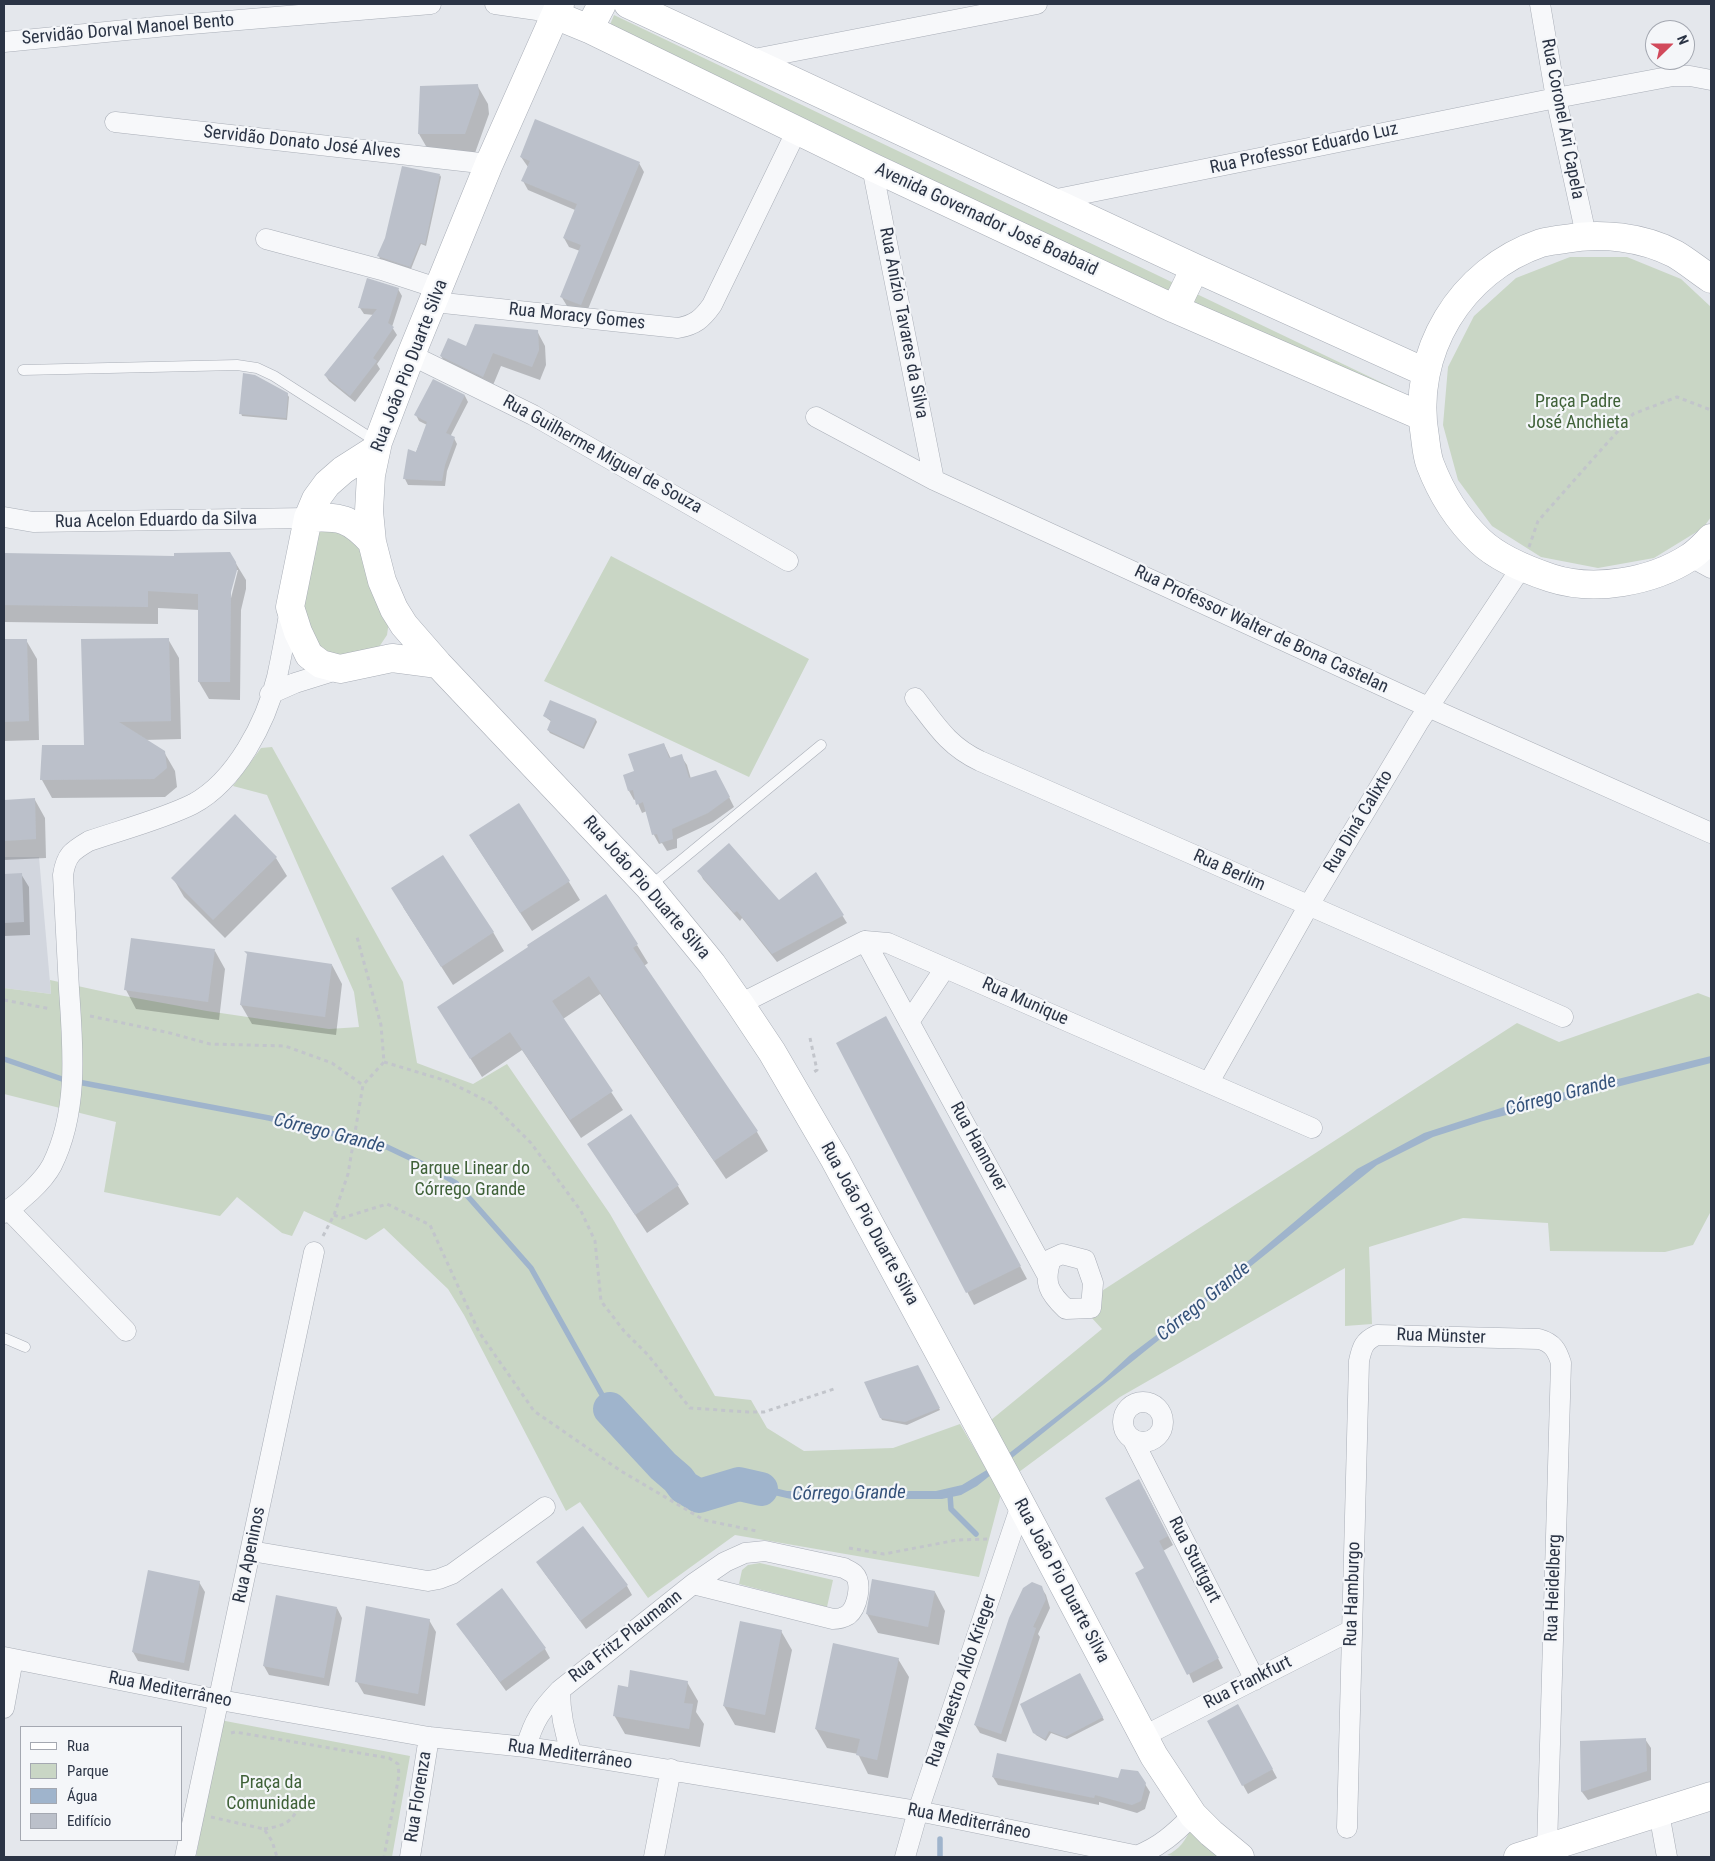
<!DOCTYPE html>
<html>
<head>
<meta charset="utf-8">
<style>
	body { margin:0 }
	#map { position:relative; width:1715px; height:1861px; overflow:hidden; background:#e4e7ec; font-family:"Roboto Condensed",sans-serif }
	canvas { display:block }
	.frame { position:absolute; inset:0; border:5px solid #2b3445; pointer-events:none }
	.legend { position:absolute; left:20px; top:1726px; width:162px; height:115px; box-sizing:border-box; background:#f4f6f9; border:1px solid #a4a8b1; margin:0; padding:6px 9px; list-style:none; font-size:15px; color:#2b3445 }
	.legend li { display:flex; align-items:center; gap:10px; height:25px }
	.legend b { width:25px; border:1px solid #a4a8b1 }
	.north { position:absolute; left:1645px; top:20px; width:50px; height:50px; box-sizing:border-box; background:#f4f6f9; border:1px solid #a4a8b1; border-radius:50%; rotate:68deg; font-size:14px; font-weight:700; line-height:20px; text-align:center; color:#2b3445 }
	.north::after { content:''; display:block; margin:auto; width:18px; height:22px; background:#d1495b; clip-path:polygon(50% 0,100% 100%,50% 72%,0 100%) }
</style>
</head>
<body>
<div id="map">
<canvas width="1715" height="1861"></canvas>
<div class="frame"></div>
<ul class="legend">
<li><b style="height:6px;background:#fff"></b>Rua</li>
<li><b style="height:14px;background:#c9d6c5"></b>Parque</li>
<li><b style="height:14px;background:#9fb4cc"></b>Água</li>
<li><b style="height:14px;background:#bbc0ca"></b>Edifício</li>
</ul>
<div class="north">N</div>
</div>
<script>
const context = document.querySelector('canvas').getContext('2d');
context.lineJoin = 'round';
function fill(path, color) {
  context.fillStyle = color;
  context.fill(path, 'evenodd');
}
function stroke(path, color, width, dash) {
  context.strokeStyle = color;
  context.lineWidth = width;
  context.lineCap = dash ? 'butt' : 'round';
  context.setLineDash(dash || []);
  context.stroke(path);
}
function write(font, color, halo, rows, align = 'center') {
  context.font = font + ' "Roboto Condensed",sans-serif';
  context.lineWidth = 4.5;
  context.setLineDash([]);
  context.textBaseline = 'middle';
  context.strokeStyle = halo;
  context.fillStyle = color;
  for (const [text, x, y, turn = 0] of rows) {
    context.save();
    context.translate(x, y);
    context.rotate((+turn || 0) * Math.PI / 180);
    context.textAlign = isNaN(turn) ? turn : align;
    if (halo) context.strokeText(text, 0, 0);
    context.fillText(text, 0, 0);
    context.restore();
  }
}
fill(new Path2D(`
	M4 857H39L51 994 4 988Z`), '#d2d6de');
fill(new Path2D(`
	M614 15 1393 388 1391 397 609 27Z
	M1570 257H1627L1681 279 1711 307V517L1703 528 1654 558 1598 568 1541 557 1492 526 1458 480 1443 425 1448 367 1474 316 1516 278Z
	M312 524 338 525 368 544 390 614 387 635 373 656 340 662 315 651 297 608Z
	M611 556 809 659 749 777 544 681Z
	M272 747 403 982 417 1063 473 1084 507 1064 610 1214 715 1396 751 1400 767 1428 804 1451 893 1448 960 1424 1001 1494 979 1577 735 1535 648 1598 580 1502 566 1511 464 1315 448 1289 384 1228 366 1240 304 1211 292 1236 282 1233 237 1197 220 1216 104 1192 116 1122 4 1094V988L51 994 50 980 119 995 207 1011 329 1029 359 1027 354 992 267 795 233 786 261 748Z
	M1698 993 1711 998V1211L1693 1245 1665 1252 1550 1251 1548 1223 1463 1218 1369 1247 1372 1324 1345 1326V1268L1120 1397 1019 1472 991 1420 1102 1329 1080 1305 1517 1023 1559 1042Z
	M760 1563 833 1580 827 1607 739 1584 742 1570 748 1565Z
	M220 1720 410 1756 392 1857H196Z
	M1191 1828 1222 1857H1178L1167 1855C1179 1850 1186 1840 1191 1828Z`), '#c9d6c5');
fill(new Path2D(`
	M1711 1056V1063L1483 1121 1433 1137 1377 1165 977 1486 961 1495 942 1499H791L739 1487 732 1490 698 1492 670 1479 605 1412 610 1409 678 1478 697 1487 739 1479 787 1491H936L962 1485 990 1468 1102 1381 1130 1355 1196 1305 1357 1169 1424 1133 1504 1107Z`), '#9fb4cc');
fill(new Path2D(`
	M477 85 488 104 489 114 475 153H430L419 134 421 87Z
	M521 157 639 163 644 172 586 314 567 306 561 296 580 251 569 247 564 238 575 210 528 190 523 181 528 167Z
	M440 175 441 177 426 246 421 244 411 269 380 259 379 256 386 238Z
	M398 289 402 296 392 327 397 335 377 364 380 369 355 402 329 381 325 375 374 315 364 314 360 308Z
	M537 331 545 346 546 365 540 380 501 366 491 390 449 370 441 356Z
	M434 381 465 396 468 402 450 437 454 438 457 444 447 471 445 486 408 485 405 479 427 425 419 421 416 415Z
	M287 394 289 397 287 420 242 416 241 413Z
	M4 555 176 558 235 562 246 580V589L241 610 240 700 209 699 199 682V610L158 608V624L4 622ZM236 570H238L231 598H228Z
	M168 639 179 658 181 739 145 740 164 752 175 771 177 787 165 797 52 798 42 780 85 746Z
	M26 640 37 659 39 740 4 741V641Z
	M544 716 596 720 597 722 584 749 550 733 548 730 552 722Z
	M664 744 671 759 681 756 687 765 691 779 721 781 734 807 713 822 677 839V848L667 851 662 843 659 844 654 835 647 811 642 813 636 799 634 800 629 791 635 772Z
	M35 800 45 818 46 858 4 860V801Z
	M470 836 569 882 580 900 532 931Z
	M276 858 287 876 225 938 184 897 173 878Z
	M699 871 779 902 842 915 847 923 777 962 742 918 740 921 703 879Z
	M21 874 29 887 30 935 4 936V875Z
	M403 907 493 932 504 951 453 985Z
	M637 945 648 963 644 966 757 1132 768 1151 726 1179 600 994 563 1019 623 1110 581 1138 522 1050 482 1077 450 1026Z
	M215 951 225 969 219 1020 136 1009 126 990Z
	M332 965 342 984 336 1035 252 1024 241 1005Z
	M893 1030 1027 1279 974 1305 838 1043Z
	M589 1145 678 1186 689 1204 647 1233Z
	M917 1367 940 1410 907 1425 882 1420 881 1418Z
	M1144 1489 1173 1545 1163 1551 1223 1668 1193 1683 1145 1569Z
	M543 1571 627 1586 632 1595 586 1629Z
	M873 1580 935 1592 945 1611 939 1645 878 1633 867 1614Z
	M199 1582 205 1592 189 1671 138 1661 133 1652Z
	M1041 1587 1046 1595 1050 1608 1038 1634 1040 1637 1006 1742 980 1733 975 1725Z
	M337 1608 342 1618 329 1686 269 1675 264 1666Z
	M429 1620 436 1632 425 1706 364 1694 357 1682Z
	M458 1625 545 1649 550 1658 506 1691Z
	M781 1631 792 1650 775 1733 735 1725 724 1706Z
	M898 1659 909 1677 888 1778 868 1774 858 1754 827 1748 816 1729Z
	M1080 1674 1104 1720 1067 1739 1051 1733 1046 1741 1036 1735 1034 1732Z
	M687 1682 698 1701 696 1712 704 1724 700 1747 625 1734 614 1715 629 1689Z
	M1243 1715 1277 1778 1248 1794 1243 1785Z
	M1645 1739 1651 1748V1780L1588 1800 1582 1792 1581 1742Z
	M993 1777 1145 1784 1150 1792 1145 1809 1137 1813 1099 1802V1805L998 1785Z`), '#0003');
stroke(new Path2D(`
	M4 1059 62 1079 269 1118 387 1147 429 1167 456 1183 531 1268 610 1409
	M950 1494 951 1509 976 1534
	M940 1839V1857`), '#9fb4cc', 5.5);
stroke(new Path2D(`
	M610 1409 663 1466 678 1479 684 1487 699 1496 739 1484 761 1489`), '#9fb4cc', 34);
fill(new Path2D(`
	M478 84 479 94 465 134H418L420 86Z
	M535 119 640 162 581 305 560 297 581 245 563 238 577 204 521 181 530 161 520 157Z
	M402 166 440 174 425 244 420 243 410 267 377 256 385 238Z
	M367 278 399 288 388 323 394 327 373 358 377 361 350 396 324 375 377 309 358 308Z
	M475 324 538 330 539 350 532 367 493 353 483 377 440 356 448 338 466 346Z
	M243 373 255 375 288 393 286 418 239 414Z
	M433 379 465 395 446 433 455 437 445 465 442 481 403 479 408 449 416 452 427 422 414 415Z
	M230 552 236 562 237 570 231 592 230 682H198V594L148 591V607L4 605V553L174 556V553Z
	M169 638 171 721 119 722 165 751 167 768 154 779 40 780 42 745H84L81 639Z
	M4 639H27L29 721 4 722Z
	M550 700 596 719 583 747 547 730 551 720 543 716Z
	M664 743 669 758 682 754 689 778 716 770 730 797 708 813 672 829 673 839 660 843 657 834 652 835 643 802 636 805 633 790 628 791 623 775 634 771 628 754Z
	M35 798 36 839 4 841V800Z
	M519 803 570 881 520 913 469 835Z
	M235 814 277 857 213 920 171 878Z
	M729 843 779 900 816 872 844 915 772 954 737 911 734 913 697 871Z
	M443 855 494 932 441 967 391 888Z
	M22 873 24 922 4 923V874Z
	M606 894 638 944 633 948 758 1131 714 1161 589 976 552 1001 613 1091 570 1120 510 1032 470 1059 437 1007 528 947 527 945Z
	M131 938 215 949 208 1002 124 990Z
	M244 951 332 964 325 1017 240 1005 247 954Z
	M886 1016 1021 1266 966 1293 836 1043Z
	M631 1114 679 1185 635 1215 587 1144Z
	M918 1365 940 1408 905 1422 880 1418 864 1382Z
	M1139 1479 1168 1536 1159 1541 1219 1658 1187 1675 1135 1573 1144 1568 1105 1498Z
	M583 1526 628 1585 580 1621 536 1562Z
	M148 1570 200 1581 184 1663 132 1652Z
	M872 1579 935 1591 928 1627 866 1614Z
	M1032 1582 1042 1586 1046 1599 1033 1627 1036 1628 1001 1734 974 1725 1009 1618 1023 1588Z
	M502 1588 546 1648 500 1682 456 1624Z
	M276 1595 337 1607 324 1678 263 1666Z
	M366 1606 430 1619 418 1694 355 1682Z
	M740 1621 782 1630 765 1715 723 1706Z
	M833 1643 899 1658 877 1760 856 1755 860 1739 815 1729Z
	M630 1670 688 1681 684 1703 693 1704 689 1729 613 1716 618 1685 628 1687Z
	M1080 1673 1103 1717 1065 1737 1049 1731 1045 1739 1033 1733 1020 1704Z
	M1238 1704 1273 1769 1242 1786 1207 1721Z
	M1646 1738 1647 1771 1581 1792 1580 1741Z
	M997 1753 1118 1778 1121 1769 1138 1771 1146 1783 1141 1801 1132 1805 1095 1795 1094 1798 992 1777Z`), '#bbc0ca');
const lane = new Path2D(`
	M23 370 237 365 257 368 274 376 377 442
	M650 886 821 745
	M4 1338 25 1347`);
const street = new Path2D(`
	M495 4 537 10 555 15
	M1540 4 1556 98 1586 235
	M4 42 167 26 431 4
	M749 60 1037 4
	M115 122 489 164
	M872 167 934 480
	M1052 200 1556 98 1673 76H1690L1711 80
	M266 239 382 270 440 289
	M434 302 678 328C695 325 702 319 712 305L797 130
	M411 355 533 415 788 561
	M816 417 934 480 1428 707 1711 833
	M4 517 33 522 308 518
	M1691 557 1711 568
	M270 694 295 683 340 669
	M915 698C936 725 948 746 980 761L1563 1017
	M865 941 1046 1273
	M740 1004 865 941 888 943 1312 1128
	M909 1022 945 968
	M1209 1082 1309 905 1418 723 1521 568
	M9 1210 126 1331
	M4 1213C20 1202 43 1182 52 1165 79 1111 73 1047 69 989 67 951 65 913 63 875 66 855 72 851 89 841 121 830 163 819 193 804 236 781 266 722 277 677 282 654 286 632 290 609
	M1062 1254 1085 1260 1093 1283 1091 1308 1066 1309C1049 1293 1043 1283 1051 1259Z
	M1123 1422a20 20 0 1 1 40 0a20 20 0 1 1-40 0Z
	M1133 1440 1255 1680
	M251 1551 428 1581 439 1579 452 1574 545 1507
	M765 1551 844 1568C847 1570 852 1572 854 1574 863 1583 857 1608 848 1615 843 1618 838 1619 833 1619L693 1584 725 1562 745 1553Z
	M4 1657 220 1700 429 1737 526 1747 572 1754 918 1811 1144 1857
	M560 1690C560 1713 564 1732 572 1754
	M4 1708 13 1659
	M1144 1736 1352 1630
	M526 1747C534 1720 541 1710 560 1690L693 1584
	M1659 1813 1667 1857
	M1347 1828 1359 1361C1362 1347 1364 1341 1377 1335L1539 1339C1553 1343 1557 1350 1561 1363L1547 1848
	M1136 1856C1160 1847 1175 1833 1193 1815
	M185 1857 314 1252
	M410 1857 429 1737
	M654 1857 671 1769
	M905 1857 918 1811 1021 1505`);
const secondary = new Path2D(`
	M560 4 489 164 411 355 378 442 371 475 369 511 372 542 382 581 394 609 404 625 438 664 649 887 712 964 740 1004 772 1052 835 1160 1007 1478 1154 1756 1193 1815 1211 1833 1240 1857
	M628 4 1195 268 1425 372
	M555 15 589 29 872 167 1175 309 1421 416
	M589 29 602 4
	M1711 279C1699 271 1687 261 1675 254 1643 237 1600 232 1565 239 1557 240 1549 241 1541 243 1461 270 1410 353 1425 437 1426 445 1427 456 1430 464 1441 493 1458 520 1480 541 1499 559 1527 570 1551 578 1594 592 1652 582 1690 557 1698 552 1705 544 1711 538
	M1175 309 1195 268
	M376 449 343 470 327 484 316 499 308 518 290 607 298 632 309 655 321 664 340 669 392 658 438 664
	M308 518C340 516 350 518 372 542
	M1518 1857 1711 1796`);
stroke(lane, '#a9aeb7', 11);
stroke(street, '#a9aeb7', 21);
stroke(secondary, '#a9aeb7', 29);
stroke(new Path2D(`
	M1529 547 1538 521 1633 414 1677 397 1711 410
	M4 1000 51 1009
	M90 1016 170 1033 210 1044 285 1046 332 1063 363 1085
	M810 1038 817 1070 811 1074
	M384 1062 447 1081 491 1103 531 1143 581 1211 595 1241 601 1301 624 1331 648 1355 690 1408 748 1412H764L834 1389
	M334 1215 342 1218 387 1204 430 1225 479 1332 534 1411 621 1471 704 1520 757 1531
	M323 1236 334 1215 348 1174 363 1085 384 1062 381 1025 357 937
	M849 1548 884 1554 957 1540 991 1539
	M231 1733 235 1732 389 1758 398 1764 399 1775 384 1857
	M211 1817 264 1829 272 1841 277 1857
	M264 1829C287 1825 290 1823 302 1803`), '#c2c5cb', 3, [4, 4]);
stroke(lane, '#f7f8fa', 10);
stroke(street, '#f7f8fa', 20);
stroke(secondary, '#fff', 28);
write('18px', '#2b3445', '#f4f6f9', [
	["Servidão Dorval Manoel Bento",128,30,-5],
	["Rua Coronel Ari Capela",1562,119,79],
	["Servidão Donato José Alves",302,143,6],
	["Rua Professor Eduardo Luz",1304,149,-12],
	["Avenida Governador José Boabaid",986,220,25],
	["Rua Moracy Gomes",577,317,6],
	["Rua Anízio Tavares da Silva",903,323,79],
	["Rua João Pio Duarte Silva",410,366,-69],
	["Rua Guilherme Miguel de Souza",602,455,29],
	["Rua Acelon Eduardo da Silva",156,521,-1],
	["Rua Professor Walter de Bona Castelan",1261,630,25],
	["Rua Diná Calixto",1359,822,-59],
	["Rua Berlim",1229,871,24],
	["Rua João Pio Duarte Silva",646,888,49],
	["Rua Munique",1025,1002,24],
	["Rua Hannover",978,1147,61],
	["Rua João Pio Duarte Silva",869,1224,61],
	["Rua Münster",1441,1337,2],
	["Rua Apeninos",250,1555,-78],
	["Rua Stuttgart",1194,1560,63],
	["Rua João Pio Duarte Silva",1061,1581,62],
	["Rua Heidelberg",1554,1588,-88],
	["Rua Hamburgo",1353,1594,-88],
	["Rua Fritz Plaumann",626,1637,-38],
	["Rua Maestro Aldo Krieger",962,1681,-71],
	["Rua Frankfurt",1248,1683,-27],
	["Rua Mediterrâneo",170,1690,11],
	["Rua Mediterrâneo",570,1755,8],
	["Rua Florenza",419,1797,-81],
	["Rua Mediterrâneo",969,1822,11]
]);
write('18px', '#3f6138', '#f4f6f9', [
	["Praça Padre",1578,402],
	["José Anchieta",1578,423],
	["Parque Linear do",470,1169],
	["Córrego Grande",470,1190],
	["Praça da",271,1783],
	["Comunidade",271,1804]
]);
write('italic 19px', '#34527a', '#f4f6f9', [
	["Córrego Grande",1561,1096,-15],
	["Córrego Grande",329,1134,14],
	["Córrego Grande",1204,1302,-39],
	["Córrego Grande",849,1494,-1]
]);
</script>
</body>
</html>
